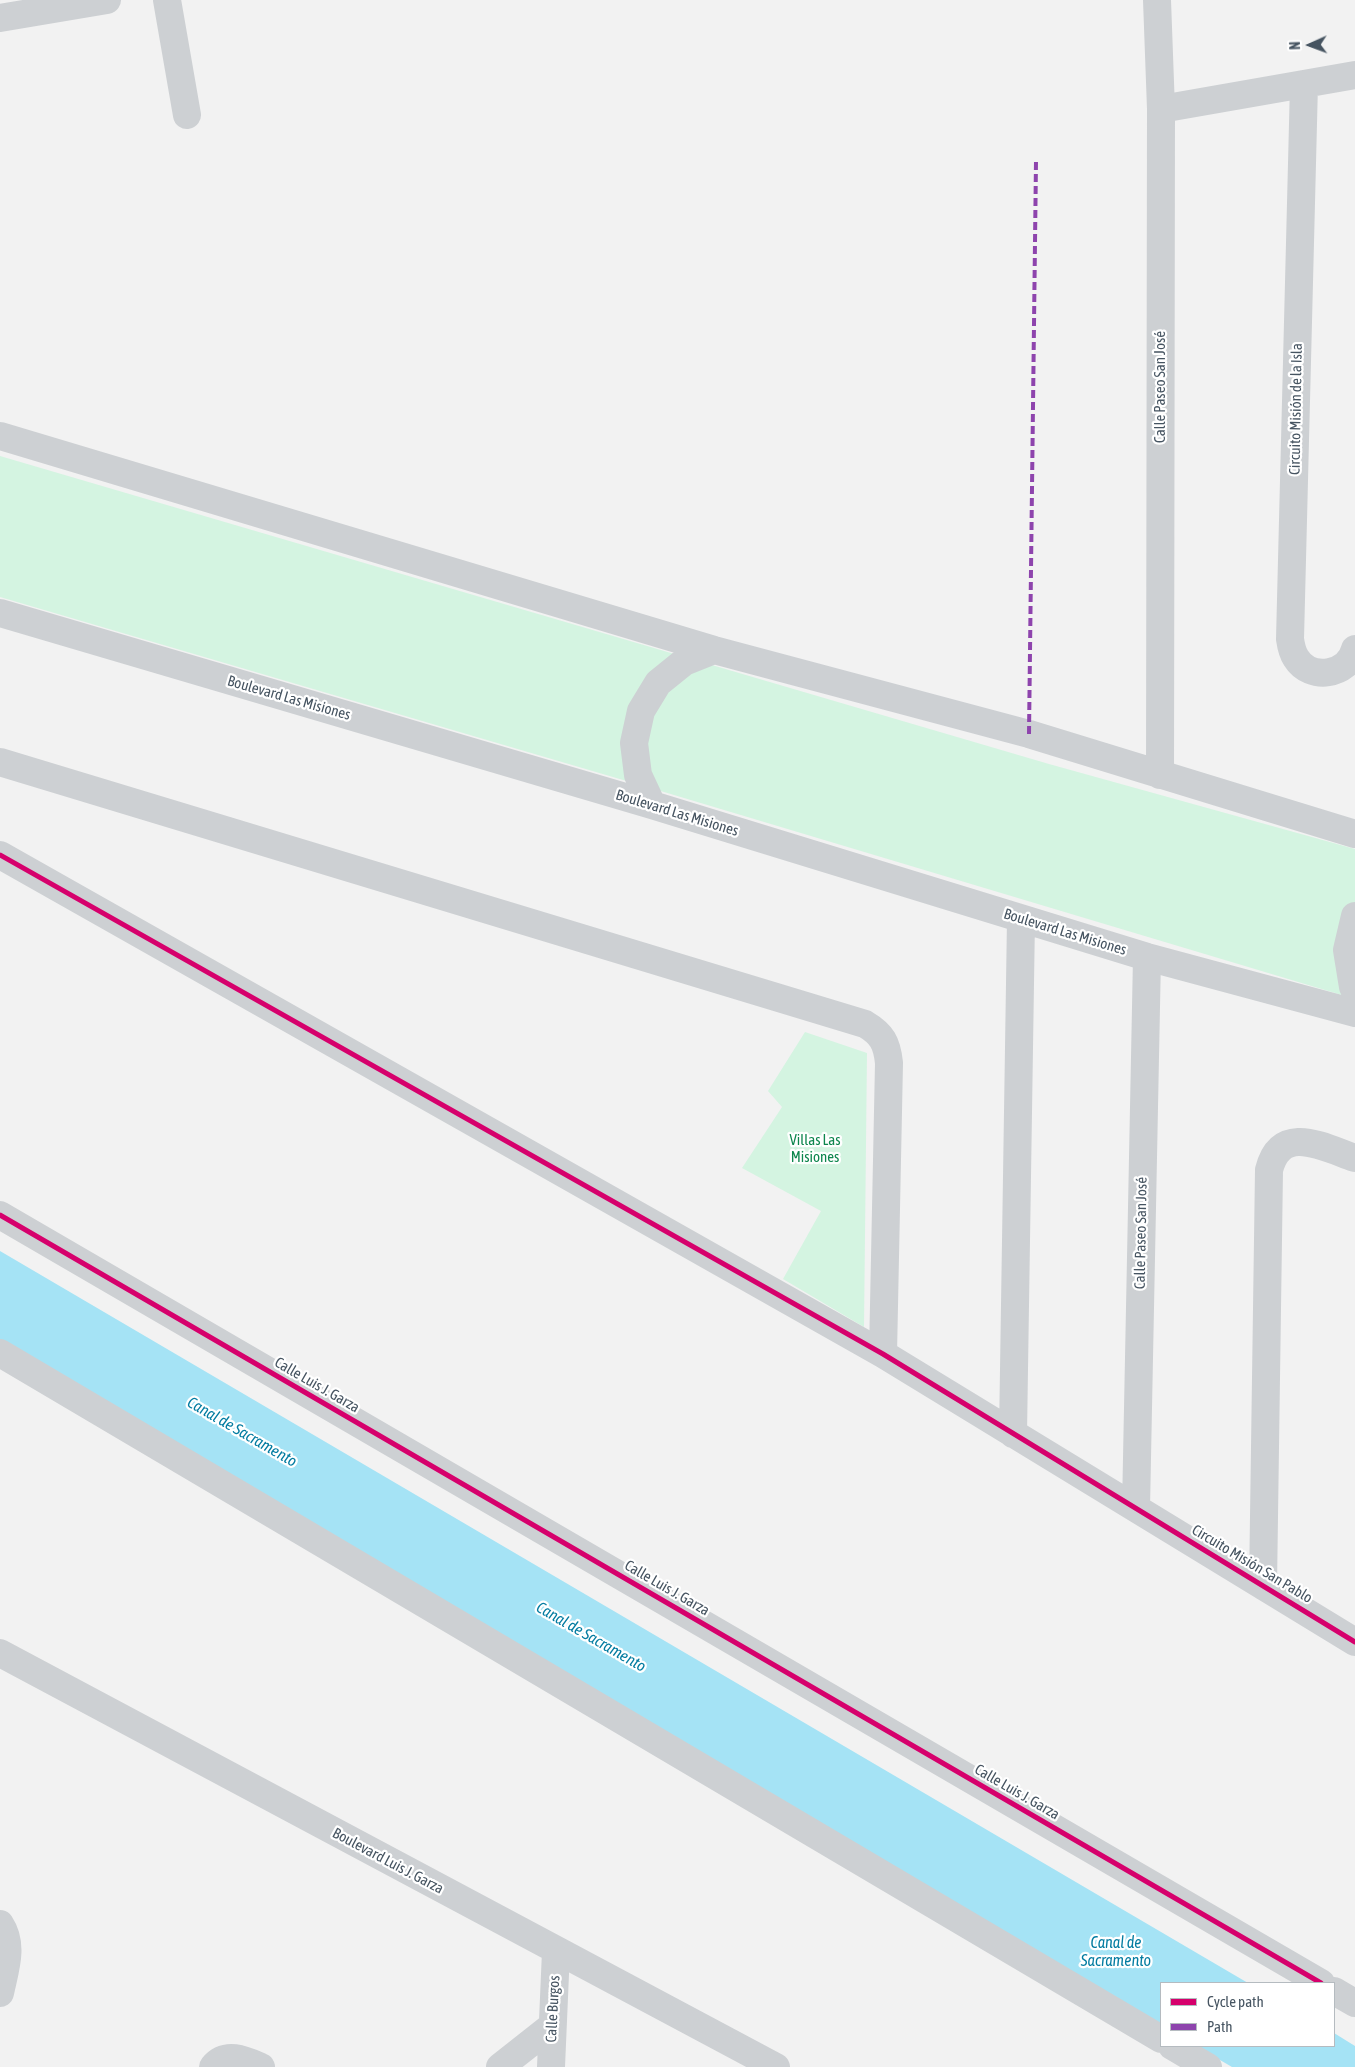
<!DOCTYPE html>
<html>
<head>
<meta charset="utf-8">
<style>
	body { margin:0 }
	#map { position:relative; width:1355px; height:2067px; overflow:hidden; background:#f2f2f2; font-family:"Asap Condensed",sans-serif }
	canvas { display:block }
	.legend { position:absolute; left:1160px; top:1982px; width:175px; height:65px; box-sizing:border-box; background:#fff; border:1px solid #b5bbc0; margin:0; padding:6px 9px; list-style:none; font-size:15px; color:#465461 }
	.legend li { display:flex; align-items:center; gap:10px; height:25px }
	.legend b { width:25px; border:1px solid #b5bbc0 }
	.north { position:absolute; left:1285px; top:20px; width:50px; height:50px; -webkit-text-stroke:4px #fff; paint-order:stroke; rotate:268deg; font-size:14px; font-weight:700; line-height:20px; text-align:center; color:#465461 }
	.north::after { content:''; display:block; margin:auto; width:18px; height:22px; background:#465461; clip-path:polygon(50% 0,100% 100%,50% 72%,0 100%) }
</style>
</head>
<body>
<div id="map">
<canvas width="1355" height="2067"></canvas>
<ul class="legend">
<li><b style="height:6px;background:#d6006c"></b>Cycle path</li>
<li><b style="height:6px;background:#8e44ad"></b>Path</li>
</ul>
<div class="north">N</div>
</div>
<script>
const context = document.querySelector('canvas').getContext('2d');
context.lineJoin = 'round';
function fill(path, color) {
  context.fillStyle = color;
  context.fill(path, 'evenodd');
}
function stroke(path, color, width, dash) {
  context.strokeStyle = color;
  context.lineWidth = width;
  context.lineCap = dash ? 'butt' : 'round';
  context.setLineDash(dash || []);
  context.stroke(path);
}
function write(font, color, halo, rows, align = 'center') {
  context.font = font + ' "Asap Condensed",sans-serif';
  context.lineWidth = 4.5;
  context.setLineDash([]);
  context.textBaseline = 'middle';
  context.strokeStyle = halo;
  context.fillStyle = color;
  for (const [text, x, y, turn = 0] of rows) {
    context.save();
    context.translate(x, y);
    context.rotate((+turn || 0) * Math.PI / 180);
    context.textAlign = isNaN(turn) ? turn : align;
    if (halo) context.strokeText(text, 0, 0);
    context.fillText(text, 0, 0);
    context.restore();
  }
}
fill(new Path2D(`
	M0 456 1049 764 1355 849V999L664 792 0 597Z
	M805 1032 867 1053 864 1327 783 1279 821 1211 742 1168 782 1107 768 1091Z`), '#d4f4e1');
fill(new Path2D(`
	M0 1251 1248 1983H1161V2025L0 1341Z
	M1334 2033 1355 2046V2067H1232L1196 2046H1334Z`), '#a5e3f5');
stroke(new Path2D(`
	M167 0 187 115
	M1157 0 1161 109 1160 775
	M0 18 107 0
	M1304 84 1290 639C1291 646 1292 652 1296 658 1310 681 1348 676 1355 649
	M1161 109 1355 75
	M0 436 714 650 1029 734 1355 834
	M0 613 652 805 1147 957 1355 1013
	M0 762 865 1024C882 1034 887 1043 889 1063L883 1354
	M652 805 638 775 634 743 641 711 658 683 684 662 714 650
	M0 855 883 1354 1355 1642
	M1355 916 1347 950 1353 987 1355 990
	M0 1215 1321 1983
	M0 1353 1161 2039
	M1013 1434 1021 919
	M1136 1508 1147 957
	M1263 1586 1269 1170C1281 1123 1323 1147 1355 1158
	M0 1653 776 2067
	M0 1924C14 1945 5 1969 0 1993
	M1334 1991 1355 2003
	M1172 2046 1208 2067
	M213 2067C226 2051 245 2060 261 2067
	M500 2067 552 2026
	M551 2067 556 1951`), '#cdd0d3', 28);
stroke(new Path2D(`
	M1029 734 1036 161`), '#8e44ad', 4, [8, 4]);
stroke(new Path2D(`
	M0 855 883 1354 1355 1642
	M0 1215 1321 1983`), '#d6006c', 5);
write('15px', '#465461', '#fff', [
	["Calle Paseo San José",1160,387,-90],
	["Circuito Misión de la Isla",1296,409,-89],
	["Boulevard Las Misiones",289,698,16],
	["Boulevard Las Misiones",677,813,17],
	["Boulevard Las Misiones",1065,932,17],
	["Calle Paseo San José",1141,1233,-89],
	["Calle Luis J. Garza",317,1385,30],
	["Circuito Misión San Pablo",1252,1564,31],
	["Calle Luis J. Garza",667,1588,30],
	["Calle Luis J. Garza",1017,1792,30],
	["Boulevard Luis J. Garza",388,1861,28],
	["Calle Burgos",553,2009,-87]
]);
write('15px', '#0d864d', '#fff', [
	["Villas Las",815,1140],
	["Misiones",815,1157]
]);
write('italic 16px', '#037ca1', '#fff', [
	["Canal de Sacramento",242,1432,30],
	["Canal de Sacramento",591,1637,30],
	["Canal de",1116,1943],
	["Sacramento",1116,1961]
]);
</script>
</body>
</html>
